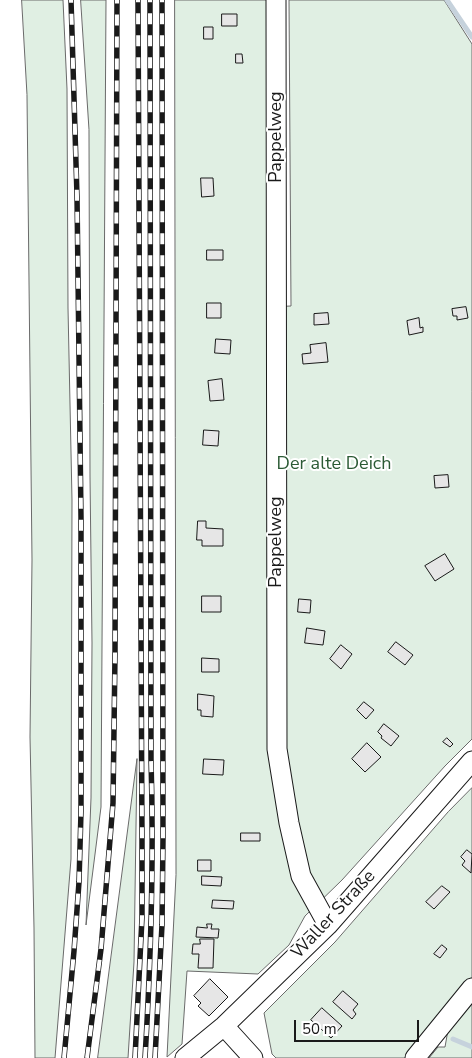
<!DOCTYPE html>
<html>
<head>
<meta charset="utf-8">
<style>
	body { margin:0 }
	#map { position:relative; width:472px; height:1058px; overflow:hidden; background:#fff; font-family:"Nunito Sans",sans-serif }
	canvas { display:block }
	.scale { position:absolute; left:294px; top:1020px; width:125px; height:22px; box-sizing:border-box; border:2px solid #1a1a1a; border-top:0; padding-left:6px; font-size:15px; line-height:18px; white-space:nowrap; color:#1a1a1a; -webkit-text-stroke:4px #fff; paint-order:stroke }
</style>
</head>
<body>
<div id="map">
<canvas width="472" height="1058"></canvas>
<div class="scale">50 m</div>
</div>
<script>
const context = document.querySelector('canvas').getContext('2d');
context.lineJoin = 'round';
function fill(path, color) {
  context.fillStyle = color;
  context.fill(path, 'evenodd');
}
function stroke(path, color, width, dash) {
  context.strokeStyle = color;
  context.lineWidth = width;
  context.lineCap = dash ? 'butt' : 'round';
  context.setLineDash(dash || []);
  context.stroke(path);
}
function write(font, color, halo, rows, align = 'center') {
  context.font = font + ' "Nunito Sans",sans-serif';
  context.lineWidth = 4;
  context.setLineDash([]);
  context.textBaseline = 'middle';
  context.strokeStyle = halo;
  context.fillStyle = color;
  for (const [text, x, y, turn = 0] of rows) {
    context.save();
    context.translate(x, y);
    context.rotate((+turn || 0) * Math.PI / 180);
    context.textAlign = isNaN(turn) ? turn : align;
    if (halo) context.strokeText(text, 0, 0);
    context.fillText(text, 0, 0);
    context.restore();
  }
}
const green = new Path2D(`
	M22 0H63L67 89 68 308 72 500 71 859 55 1058H35L34 928 30 737 32 560 27 95Z
	M81 0H106L101 807 86 925 91 798 92 643 90 477 89 130Z
	M175 0H268V307L291 306 289 0H444L472 44V739L445 766 342 880 305 916 289 945 258 974 187 971 182 1044 167 1057 176 875Z
	M137 759 134 962 128 1058H98Z
	M472 788V978L405 1058H276L272 1054 264 1013 335 942 448 812Z
	M472 999V1058H429L438 1047H445L448 1030Z`);
fill(green, '#e0efe3');
stroke(green, '#6a6a6a', 1);
stroke(new Path2D(`
	M447 0 472 37
	M453 1039 472 1047`), '#c6d2dc', 5);
const building = new Path2D(`
	M222 14H237V26H222Z
	M204 27H213V39H204Z
	M236 54H242L243 63H236Z
	M201 178H213L214 196 202 197Z
	M207 250H223V260H207Z
	M207 303H221V318H207Z
	M466 307 468 318 457 320V316H453L452 309Z
	M328 313 329 324 314 325V314Z
	M419 318 420 328 423 327V332L409 335 407 321Z
	M216 339 231 340 230 354 215 353Z
	M326 343 328 362 303 364 302 354 311 353 310 345Z
	M222 379 224 400 210 401 208 381Z
	M204 430 219 431 218 446 203 445Z
	M448 475 449 487 435 488 434 476Z
	M198 521H206V528L223 529V546H202V540H197Z
	M445 554 454 569 435 581 425 566Z
	M202 596H221V612H202Z
	M299 599 311 600 310 613 298 612Z
	M307 628 325 631 323 645 305 643Z
	M396 642 413 655 405 665 388 652Z
	M341 645 352 654 341 669 330 659Z
	M202 658 219 659V672H202Z
	M198 694 214 696 213 717 201 716V710H198Z
	M364 702 374 710 366 719 357 710Z
	M384 724 399 736 391 746 381 738 382 736 378 732Z
	M447 738 453 744 450 747 443 742Z
	M367 743 381 757 365 772 352 759Z
	M204 759 224 760 223 775 203 774Z
	M241 833H260V841H241Z
	M467 850 472 854 471 873 462 865 465 861 461 857Z
	M198 860H211V871H198Z
	M202 876 222 877 221 886 202 885Z
	M442 886 450 892 434 909 426 902Z
	M213 900 234 901 233 909 212 908Z
	M207 924H212L211 929H219L218 938 196 937 197 927 207 928Z
	M200 939H214L213 968H198L199 954H192L193 944H200Z
	M442 945 447 949 440 958 434 954Z
	M210 979 228 997 209 1016 198 1006 201 1003 194 996Z
	M343 991 358 1004 353 1010 356 1014 352 1019 333 1002Z
	M322 1008 342 1026 331 1038 311 1020Z`);
fill(building, '#e6e6e6');
stroke(building, '#1a1a1a', 1);
const minor = new Path2D(`
	M276 0 277 749 289 823 301 876 328 925
	M224 1026 253 1058
	M185 1058 224 1026 328 925 472 761
	M415 1058 472 988`);
stroke(minor, '#1a1a1a', 21);
stroke(minor, '#fff', 19);
const rail = new Path2D(`
	M64 1058 74 951 79 882 81 812V518L77 196 71 0
	M87 1058 101 949 113 803 115 655 117 0
	M135 1058 142 918V839L138 0
	M145 1058C151 958 154 859 151 759L150 0
	M155 1058 162 925 163 839 162 0`);
stroke(rail, '#1a1a1a', 5.5);
stroke(rail, '#fff', 4, [11]);
write('18px', '#1a1a1a', '#fff', [
	["Pappelweg",277,137,-90],
	["Pappelweg",277,542,-90],
	["Waller Straße",334,915,-47]
]);
write('18px', '#2b5a34', '#fff', [
	["Der alte Deich",334,465]
]);
</script>
</body>
</html>
